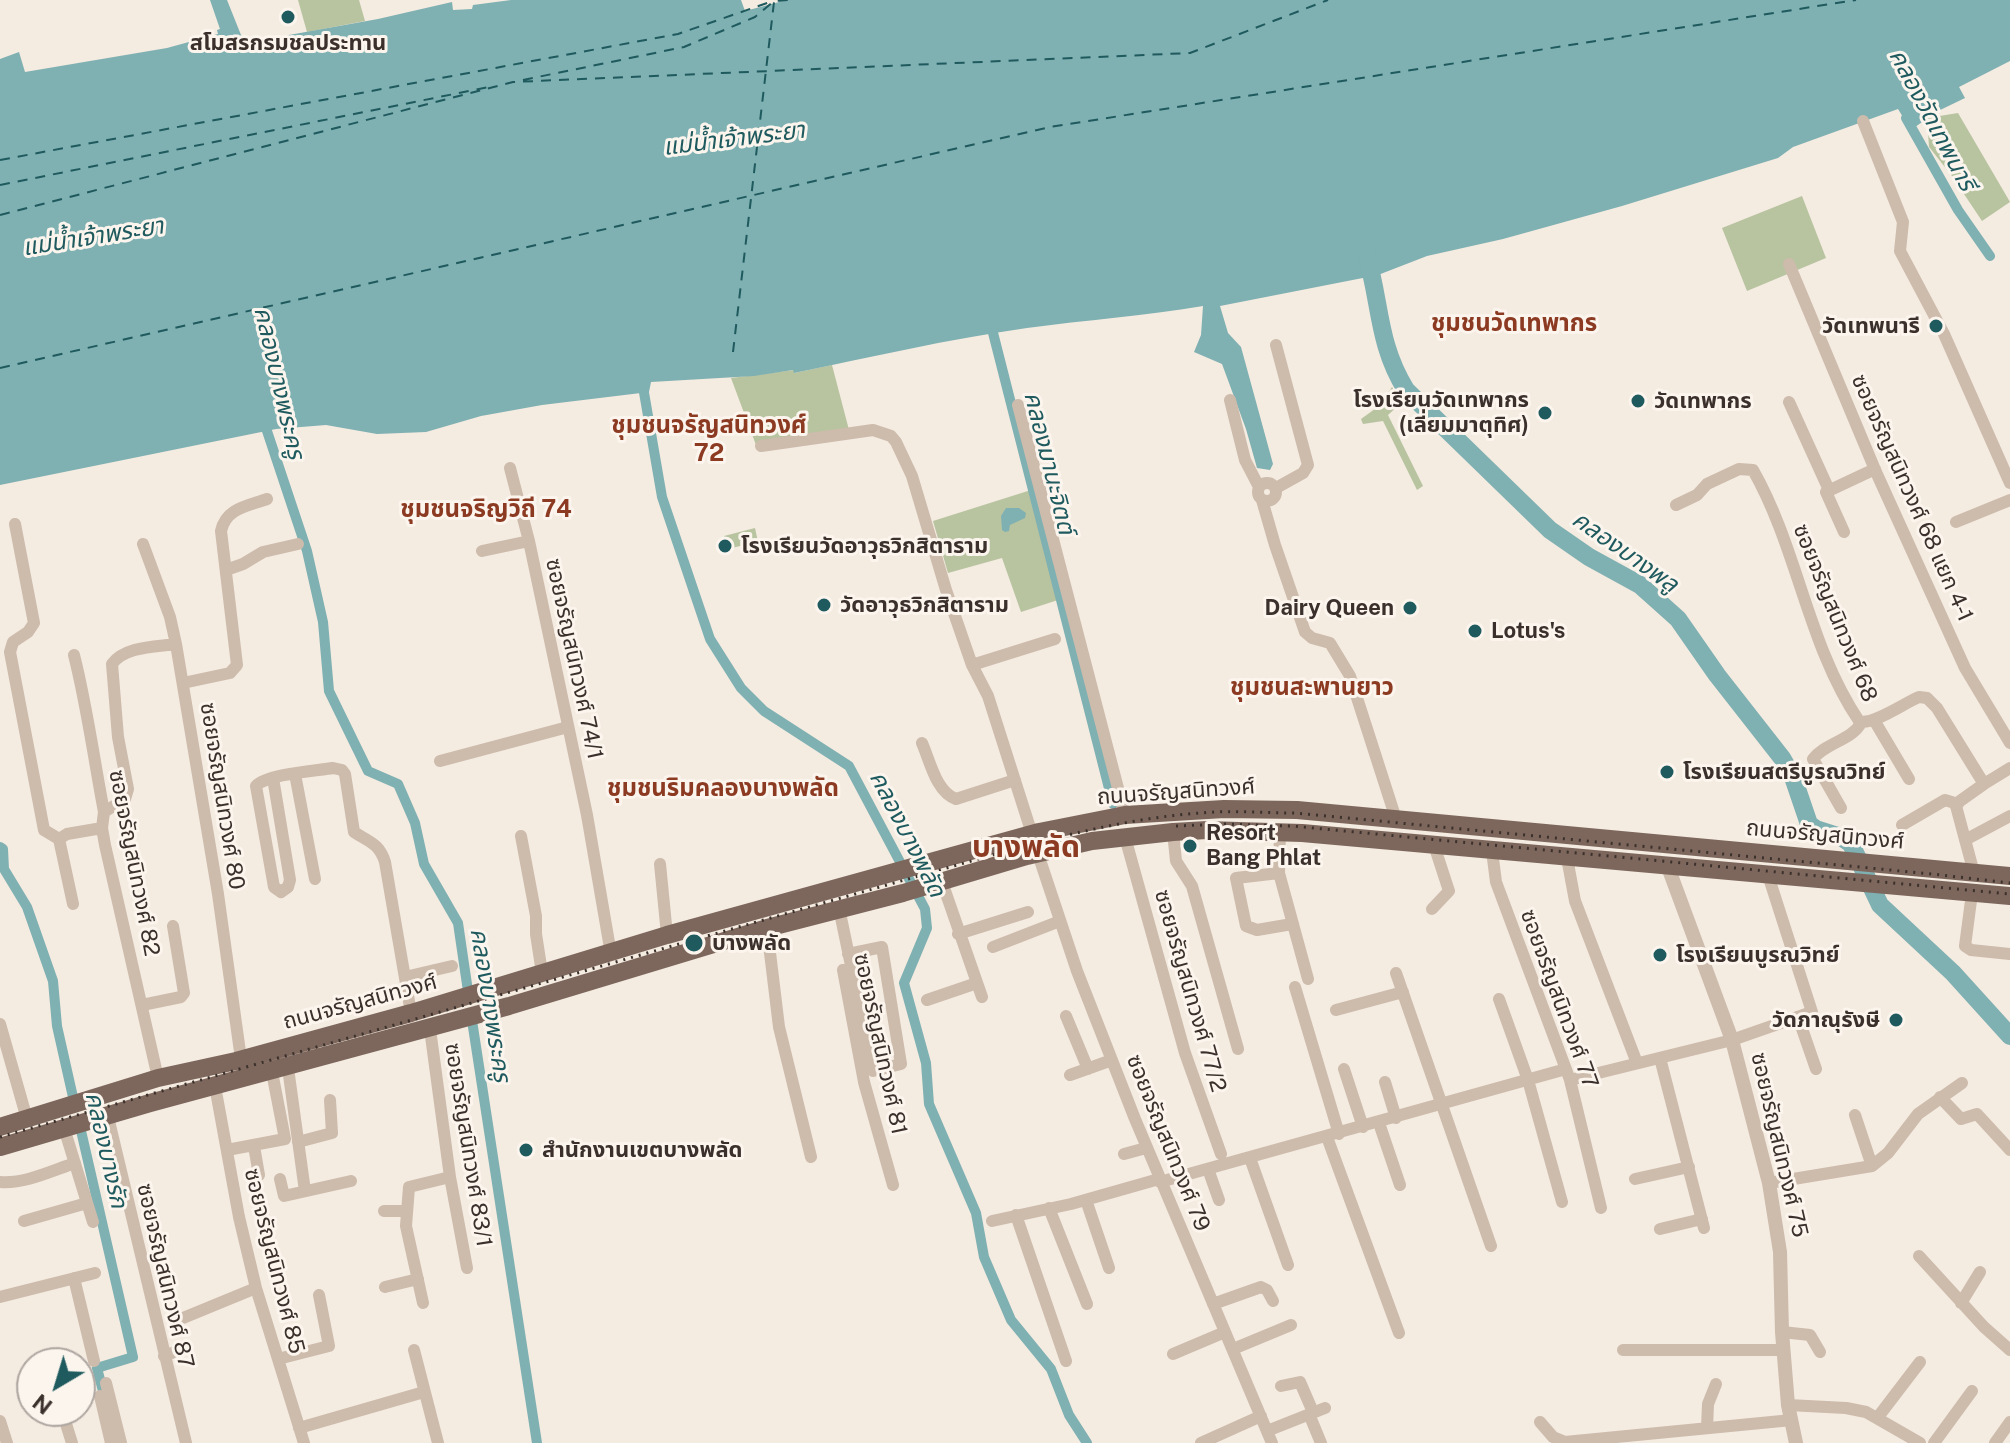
<!DOCTYPE html>
<html>
<head>
<meta charset="utf-8">
<style>
	body { margin:0 }
	#map { position:relative; width:2010px; height:1443px; overflow:hidden; background:#f4ebe1; font-family:"Public Sans",sans-serif }
	canvas { display:block }
	.north { position:absolute; left:16px; top:1347px; width:80px; height:80px; box-sizing:border-box; background:#fbf5ee; border:2px solid #aea6a0; border-radius:50%; rotate:218deg; font-size:22px; font-weight:700; line-height:32px; text-align:center; color:#3b302b }
	.north::after { content:''; display:block; margin:auto; width:28px; height:36px; background:#1f5a5e; clip-path:polygon(50% 0,100% 100%,50% 72%,0 100%) }
</style>
</head>
<body>
<div id="map">
<canvas width="2010" height="1443"></canvas>
<div class="north">N</div>
</div>
<script>
const context = document.querySelector('canvas').getContext('2d');
context.lineJoin = 'round';
function fill(path, color) {
  context.fillStyle = color;
  context.fill(path, 'evenodd');
}
function stroke(path, color, width, dash) {
  context.strokeStyle = color;
  context.lineWidth = width;
  context.lineCap = dash ? 'butt' : 'round';
  context.setLineDash(dash || []);
  context.stroke(path);
}
function write(font, color, halo, rows, align = 'center') {
  context.font = font + ' "Public Sans","Noto Sans Thai",sans-serif';
  context.lineWidth = 6;
  context.setLineDash([]);
  context.textBaseline = 'middle';
  context.strokeStyle = halo;
  context.fillStyle = color;
  for (const [text, x, y, turn = 0] of rows) {
    context.save();
    context.translate(x, y);
    context.rotate((+turn || 0) * Math.PI / 180);
    context.textAlign = isNaN(turn) ? turn : align;
    if (halo) context.strokeText(text, 0, 0);
    context.fillText(text, 0, 0);
    context.restore();
  }
}
fill(new Path2D(`
	M298 0H359L365 21 307 32Z
	M1958 113 2010 202 1982 221 1952 176 1929 147 1927 118Z
	M1802 196 1826 258 1747 291 1722 228Z
	M832 365 849 430 756 445 731 378 794 370V373Z
	M1392 387 1401 403 1388 415 1423 486 1417 490 1383 421 1363 424 1361 419 1379 406Z
	M1031 490 1058 600 1021 612 1002 558 948 573 933 521Z
	M755 528 758 542 727 549 724 536Z`), '#b8c4a0');
fill(new Path2D(`
	M210 0H227L241 35 250 42 378 19 452 2 453 10 472 9 473 5 511 0H741L745 11 779 2 778 0H2010V61L1959 87 1965 98 1936 112 1911 130 1898 109 1793 147 1778 158 1622 206 1503 239 1427 256 1378 275 1220 306 1228 333 1241 347 1273 464 1270 470 1257 468 1246 429 1222 364 1194 352 1201 335 1203 306C1144 316 1086 320 1027 328 949 339 871 357 794 373L793 370 754 376 651 382 649 392 542 405 481 416 426 432 377 434 326 425 276 429 0 485V59L19 52 25 72 167 48 218 34 217 30 220 29Z
	M1006 508H1019L1026 513 1025 518 1010 525 1009 531 1005 532 1002 530 1001 516Z`), '#7fb0b2');
stroke(new Path2D(`
	M1906 118 1958 210 1990 256
	M990 321 1113 804
	M642 381 662 497 710 639 741 688 764 711 849 766 925 909 927 928 904 983 926 1063 929 1104 976 1213 984 1257 1011 1320 1051 1369 1069 1415 1087 1443
	M264 422 307 551 323 622 329 691 368 771 398 784 415 823 424 864 458 923 469 998
	M0 847 3 849 4 869 27 907 53 981 57 1026 75 1106
	M471 1014 537 1443
	M79 1122 133 1357 97 1368 103 1391`), '#7fb0b2', 10);
stroke(new Path2D(`
	M1366 253C1381 303 1377 343 1406 390L1550 530 1589 557 1640 585 1678 619 1717 675 1782 758 1793 777 1809 824 1816 829 1841 837 1851 844 1880 905 1953 973 2010 1036`), '#7fb0b2', 18);
stroke(new Path2D(`
	M523 80 684 47 755 17 774 1 788 0
	M0 160 678 34 770 2
	M0 185 489 87
	M0 215 513 82 1190 53 1328 0
	M733 352 774 2
	M0 368 1050 127 1856 0`), '#1f5a5e', 2, [10, 8]);
stroke(new Path2D(`
	M1863 121 1903 222 1900 251 1944 334 2010 483
	M1789 264 1876 472 1965 668 2010 743
	M1230 400 1245 460 1259 487
	M1789 402 1829 490
	M1018 405 1125 815
	M761 446 873 430 891 436 896 442 912 476 946 590 972 665 988 696 1032 834
	M510 468 529 541 587 815 611 954
	M1258 492a9 9 0 1 1 18 0a9 9 0 1 1-18 0Z
	M1276 488 1303 473 1308 465 1276 345
	M1262 500 1275 545 1305 632 1312 638 1330 643 1350 676 1396 819
	M1676 505 1697 495 1707 484 1739 469 1753 470C1798 549 1808 646 1859 721 1872 726 1904 703 1919 697L1927 698 1937 708 1984 784 1960 801 1956 806 1974 873
	M1956 522 2010 500
	M15 524 34 623 28 632 13 642 10 652 44 830 59 839 73 904
	M1844 532 1826 492 1875 469
	M143 544 170 617 176 644 218 894 241 1059
	M482 551 529 541
	M226 570 243 564 263 552 298 544
	M74 655C87 706 94 760 104 812L102 828 105 845 158 1078
	M972 665 1055 639
	M183 683 230 673 237 665 221 531C226 508 248 506 267 499
	M1874 720 1909 779
	M922 743C930 761 936 792 956 799L1015 780
	M440 761 568 727
	M295 774 315 879
	M273 778 290 880 288 887 281 892 274 887 256 786C267 774 315 771 333 768L342 770 345 774 354 832C369 842 379 843 385 862L411 1013
	M1984 784 2010 768
	M1841 808 1813 759C1825 743 1852 740 1861 723
	M104 812 125 799 128 789 118 737 112 664C125 646 156 647 176 644
	M1902 825 1945 800 1958 804
	M1280 831 1279 873 1308 979
	M1173 832 1176 861 1192 886 1238 1049
	M521 836 536 916V934L542 973
	M1125 837 1185 1053 1221 1154
	M59 839 67 834 102 828
	M1965 840 2010 816
	M1492 851 1496 882 1570 1080 1601 1208
	M1038 854 1077 971 1135 1119 1272 1443
	M1567 858 1575 901 1637 1063
	M660 864 667 935
	M1279 873 1236 878 1246 926 1257 930 1292 924
	M942 882 982 997
	M1972 893 1965 946 1971 950 2010 954
	M839 908 873 1071 901 1064 882 947 848 954
	M1432 909 1449 891 1434 845
	M767 928 779 1027 811 1157
	M958 934 1028 912
	M993 947 1060 921
	M843 970 864 1082 893 1185
	M1396 973 1491 1246
	M405 977 452 966
	M1295 987 1339 1134
	M1499 999 1528 1080 1562 1202
	M927 1000 977 983
	M142 1005 181 997 184 993 173 926
	M1336 1010 1403 992
	M1066 1016 1088 1069
	M1798 1017 1816 1069
	M0 1024 27 1119
	M430 1029 450 1177 467 1268
	M1660 1058 1704 1228
	M288 1068 305 1191
	M1344 1069 1363 1127
	M1070 1075 1112 1060
	M1570 1080 1732 1040 1812 1012 1768 875
	M1385 1082 1396 1118
	M215 1086 239 1217 256 1288 304 1443
	M1940 1097 1961 1119 1977 1114 2010 1150
	M1855 1115 1872 1166
	M108 1117 186 1443
	M1379 1123 1400 1185
	M64 1128 93 1222
	M1327 1137 1399 1333
	M298 1142 332 1133 330 1100
	M254 1146 259 1175
	M227 1150 285 1139 272 1072
	M1124 1154 1146 1148
	M1250 1158 1288 1265
	M1208 1169 1219 1200
	M280 1179 284 1196 351 1181
	M1635 1179 1689 1167
	M0 1182C25 1184 51 1171 75 1163
	M1160 1182 1566 1069
	M1769 1183 1872 1166 1888 1153 1918 1114 1962 1083
	M1086 1200 1109 1268
	M1049 1208 1087 1304
	M384 1211H406
	M1016 1215 1066 1361
	M24 1221 87 1203
	M992 1221 1071 1204 1159 1179
	M1660 1229 1702 1219
	M1919 1256 1984 1327 2010 1350
	M74 1278 94 1361
	M385 1287 418 1279
	M0 1297 95 1273
	M423 1303 406 1226 409 1187 450 1177
	M1961 1303 1980 1272
	M1213 1304 1261 1287 1267 1290 1273 1301
	M183 1318 256 1288
	M1782 1332 1810 1335 1820 1352
	M1233 1349 1291 1325
	M414 1350 438 1443
	M1623 1350H1783
	M1173 1354 1225 1332
	M164 1356 185 1348
	M278 1359 329 1346 319 1295
	M106 1383 121 1443
	M1281 1386 1300 1382 1313 1412
	M100 1396 111 1443
	M1788 1405 1846 1408 1866 1412 1920 1443
	M62 1411 72 1443
	M1309 1414 1321 1443
	M1878 1417 1920 1362
	M0 1421 7 1443
	M1540 1422 1553 1437 1565 1442 1792 1420
	M299 1428 424 1392
	M1707 1428 1708 1404 1716 1384
	M1267 1431 1325 1408
	M1201 1443 1261 1416
	M1934 1443 1972 1391
	M1995 1443 2010 1422`), '#cdbbac', 12);
stroke(new Path2D(`
	M1668 867 1732 1040 1769 1183 1780 1252 1782 1332 1788 1405 1796 1443`), '#cdbbac', 14);
stroke(new Path2D(`
	M0 1127 158 1078 236 1061 411 1013 667 935 1039 832 1125 815 1224 809 1297 810 2010 876
	M0 1147 150 1103 509 1006 767 928 903 893 1027 856 1092 841 1173 832 1207 830 1302 833 2010 896`), '#7d675c', 18);
stroke(new Path2D(`
	M1176 826 1225 824 1292 826 2009 894
	M0 1137 1024 846C1082 831 1141 817 1201 813 1232 810 1264 813 1295 813L1932 874 2010 883`), '#3b302b', 3, [2, 6]);
for (const [x, y, r, color] of [
	[288,17,8,"#1f5a5e"],
	[1936,326,8,"#1f5a5e"],
	[1638,401,8,"#1f5a5e"],
	[1545,413,8,"#1f5a5e"],
	[725,546,8,"#1f5a5e"],
	[824,605,8,"#1f5a5e"],
	[1410,608,8,"#1f5a5e"],
	[1475,631,8,"#1f5a5e"],
	[1667,772,8,"#1f5a5e"],
	[1190,846,8,"#1f5a5e"],
	[694,943,10,"#1f5a5e"],
	[1660,955,8,"#1f5a5e"],
	[1896,1020,8,"#1f5a5e"],
	[526,1150,8,"#1f5a5e"]
]) {
  const dot = new Path2D();
  dot.arc(x, y, r, 0, 2 * Math.PI);
  context.fillStyle = color;
  context.fill(dot);
  stroke(dot, '#fbf5ee', 3);
}
write('bold 22px', '#3b302b', '#fbf5ee', [
	["สโมสรกรมชลประทาน",288,43,"center"],
	["วัดเทพนารี",1920,326,"right"],
	["โรงเรียนวัดเทพากร",1529,400,"right"],
	["(เลี่ยมมาตุทิศ)",1529,425,"right"],
	["วัดเทพากร",1654,401],
	["โรงเรียนวัดอาวุธวิกสิตาราม",741,546],
	["วัดอาวุธวิกสิตาราม",840,605],
	["Dairy Queen",1394,608,"right"],
	["Lotus's",1491,631],
	["โรงเรียนสตรีบูรณวิทย์",1683,772],
	["Resort",1206,833],
	["Bang Phlat",1206,858],
	["บางพลัด",712,943],
	["โรงเรียนบูรณวิทย์",1676,955],
	["วัดภาณุรังษี",1880,1020,"right"],
	["สำนักงานเขตบางพลัด",542,1150]
], 'left');
write('22px', '#3b302b', '#fbf5ee', [
	["ซอยจรัญสนิทวงศ์ 68 แยก 4-1",1912,498,66],
	["ซอยจรัญสนิทวงศ์ 68",1835,613,68],
	["ซอยจรัญสนิทวงศ์ 74/1",574,659,78],
	["ถนนจรัญสนิทวงศ์",1176,792,-4],
	["ซอยจรัญสนิทวงศ์ 80",222,796,81],
	["ถนนจรัญสนิทวงศ์",1825,835,5],
	["ซอยจรัญสนิทวงศ์ 82",134,863,79],
	["ซอยจรัญสนิทวงศ์ 77/2",1190,991,74],
	["ซอยจรัญสนิทวงศ์ 77",1559,999,70],
	["ถนนจรัญสนิทวงศ์",360,1002,-15],
	["ซอยจรัญสนิทวงศ์ 81",880,1044,78],
	["ซอยจรัญสนิทวงศ์ 79",1168,1143,68],
	["ซอยจรัญสนิทวงศ์ 83/1",468,1145,81],
	["ซอยจรัญสนิทวงศ์ 75",1779,1145,77],
	["ซอยจรัญสนิทวงศ์ 85",274,1261,76],
	["ซอยจรัญสนิทวงศ์ 87",165,1276,77]
]);
write('italic 24px', '#1f5a5e', '#fbf5ee', [
	["คลองวัดเทพนารี",1932,120,62],
	["แม่น้ำเจ้าพระยา",734,139,-7],
	["แม่น้ำเจ้าพระยา",93,237,-9],
	["คลองบางพระครู",279,383,77],
	["คลองมานะจิตต์",1049,463,76],
	["คลองบางพลู",1625,552,35],
	["คลองบางพลัด",907,834,63],
	["คลองบางพระครู",490,1005,81],
	["คลองบางรัก",106,1150,77]
]);
write('bold 24px', '#8c3b22', '#fbf5ee', [
	["ชุมชนวัดเทพากร",1514,324],
	["ชุมชนจรัญสนิทวงศ์",709,426],
	["72",709,454],
	["ชุมชนจริญวิถี 74",486,510],
	["ชุมชนสะพานยาว",1312,688],
	["ชุมชนริมคลองบางพลัด",723,789]
]);
write('bold 30px', '#8c3b22', '#fbf5ee', [
	["บางพลัด",1026,848]
]);
</script>
</body>
</html>
